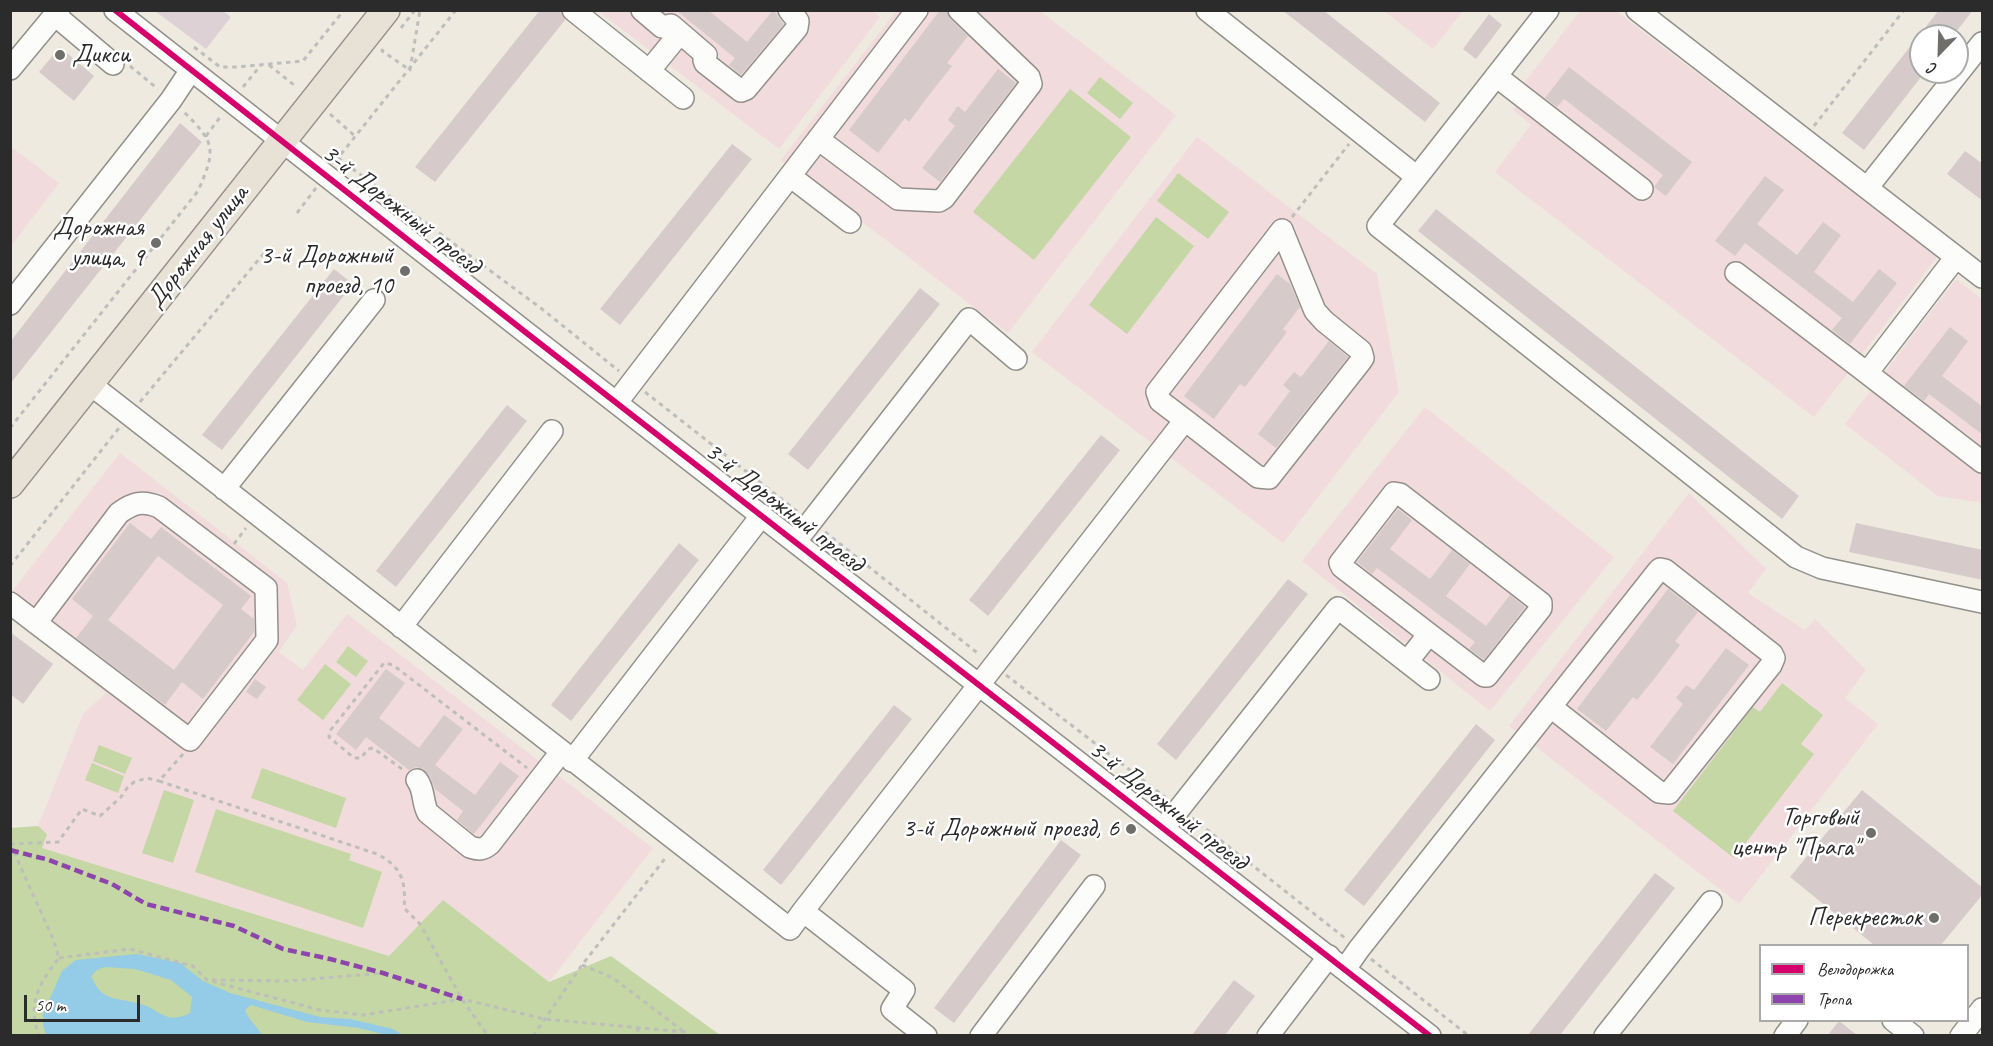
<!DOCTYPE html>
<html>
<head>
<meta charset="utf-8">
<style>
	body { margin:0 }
	#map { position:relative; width:1993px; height:1046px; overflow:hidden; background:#eeeae0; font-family:Caveat,sans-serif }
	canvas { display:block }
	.frame { position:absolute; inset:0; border:12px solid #2b2b2b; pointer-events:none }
	.legend { position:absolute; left:1759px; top:944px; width:210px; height:78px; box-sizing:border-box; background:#fff; border:2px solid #aaa; margin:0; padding:8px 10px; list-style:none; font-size:18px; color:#2b2b2b }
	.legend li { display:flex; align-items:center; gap:12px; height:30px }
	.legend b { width:30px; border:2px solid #aaa }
	.north { position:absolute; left:1909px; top:24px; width:60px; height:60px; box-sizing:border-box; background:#fff; border:2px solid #aaa; border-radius:50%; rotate:203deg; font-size:16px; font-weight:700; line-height:24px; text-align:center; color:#2b2b2b }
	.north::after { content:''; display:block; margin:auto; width:21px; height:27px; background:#6f6e6a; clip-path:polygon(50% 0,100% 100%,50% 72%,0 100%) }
	.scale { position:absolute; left:24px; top:995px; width:116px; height:27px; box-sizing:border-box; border:3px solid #2b2b2b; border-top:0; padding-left:8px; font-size:18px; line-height:21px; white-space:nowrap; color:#2b2b2b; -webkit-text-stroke:4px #fff; paint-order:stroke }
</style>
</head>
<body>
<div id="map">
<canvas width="1993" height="1046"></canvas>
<div class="frame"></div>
<ul class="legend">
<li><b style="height:8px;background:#d6006c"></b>Велодорожка</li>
<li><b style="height:8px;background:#8e44ad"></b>Тропа</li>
</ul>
<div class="north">С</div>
<div class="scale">50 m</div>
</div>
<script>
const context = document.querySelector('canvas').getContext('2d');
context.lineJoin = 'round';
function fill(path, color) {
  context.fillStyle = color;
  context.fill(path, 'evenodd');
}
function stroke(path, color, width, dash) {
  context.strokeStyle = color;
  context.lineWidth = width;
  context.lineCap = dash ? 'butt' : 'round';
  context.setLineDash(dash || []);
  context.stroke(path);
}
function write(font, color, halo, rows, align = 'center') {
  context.font = font + ' Caveat,sans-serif';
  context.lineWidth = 5;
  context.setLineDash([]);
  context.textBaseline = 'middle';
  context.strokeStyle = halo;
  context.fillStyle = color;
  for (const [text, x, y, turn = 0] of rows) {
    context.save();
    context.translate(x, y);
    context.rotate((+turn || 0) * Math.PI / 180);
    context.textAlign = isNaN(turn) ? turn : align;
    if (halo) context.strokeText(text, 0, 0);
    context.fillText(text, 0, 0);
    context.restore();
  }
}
fill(new Path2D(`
	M872 10 880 17 779 149 598 11Z
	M896 11H1040L1176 115 1008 333 781 160Z
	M1384 11H1463L1433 49Z
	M1580 11H1616L1937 257 1814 417 1495 172 1531 125 1513 110 1526 93 1520 88Z
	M1197 137 1377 274 1399 392 1283 543 1032 352Z
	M10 146 59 183 11 246H10Z
	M1956 279 1982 299V503L1938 496 1845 424Z
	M1425 407 1614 557 1490 711 1302 561Z
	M120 453 287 583 297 625 279 652 303 670 347 614 653 848 549 982 443 901 389 956 41 848 47 834 38 826 83 714 106 693 11 618 10 594Z
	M1689 493 1766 569 1748 593 1805 630 1815 619 1866 670 1845 698 1878 724 1739 904 1509 726Z`), '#f2dbdd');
fill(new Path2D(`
	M155 11H223L231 17 206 49Z`), '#ded1d5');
fill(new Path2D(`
	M1100 77 1133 103 1120 119 1087 93Z
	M1070 89 1131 137 1034 260 973 212Z
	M1178 173 1229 212 1208 239 1157 201Z
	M1156 217 1194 246 1127 334 1089 305Z
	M348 646 368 661 356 677 336 662Z
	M325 664 351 684 323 720 297 700Z
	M1782 683 1823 715 1801 744 1814 754 1734 858 1673 811 1753 707 1760 712Z
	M99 745 132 758 125 774 93 761Z
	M92 763 124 776 118 793 85 780Z
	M262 768 346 798 336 828 251 798Z
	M164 790 194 800 173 863 142 853Z
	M216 809 351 854 349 860 382 872 363 928 195 872Z
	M38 826 47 834 42 848 389 956 443 900 549 982 611 956 720 1035H11L10 828Z`), '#c4d7a4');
fill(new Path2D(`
	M137 954 180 963 203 981 230 993 320 1017 350 1019 393 1029 403 1035H386L359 1028 307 1022 251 1005 245 1010C249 1021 257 1026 262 1035H46L43 1025V1014L62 971 76 960ZM105 967 135 969 171 980 192 997 190 1013C164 1026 160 1008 137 1003 114 997 102 1002 91 976L97 970Z`), '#94cbe6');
fill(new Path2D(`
	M540 10H559L565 20 435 182 415 167Z
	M676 10H708L747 42 773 10 784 24 741 75 729 65 735 58Z
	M940 10 947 12 950 19 968 36 947 63 952 66 926 99 909 122 905 118 878 153 849 130Z
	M1282 10H1323L1440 103 1425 122Z
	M1939 10H1973L1953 36H1921V77L1864 150 1842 133Z
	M1489 14 1502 25 1476 59 1463 49Z
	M60 47 94 76 74 101 39 72Z
	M1569 67 1692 162 1666 196 1654 187 1663 175 1564 99 1557 107 1545 98Z
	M998 69 1016 83 940 182 922 168 955 126 948 120 955 110 958 106 965 112Z
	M180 123 202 142 10 384V342Z
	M732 144 752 159 620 325 600 309Z
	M1965 151 1983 164V201L1947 174Z
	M1765 176 1784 190 1757 224 1797 255 1823 222 1841 235 1814 272 1853 302 1879 269 1897 283 1850 344 1832 330 1842 318 1745 243 1735 256 1715 241Z
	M1436 209 1799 496 1782 519 1418 231Z
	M334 269 353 284 222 450 202 435Z
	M1277 274 1290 284 1300 307 1283 329 1287 332 1262 365 1245 387 1240 384 1214 419 1184 396Z
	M920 288 940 304 808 470 788 454Z
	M1950 327 1968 341 1942 376 1983 407V435L1929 394 1924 401 1904 386Z
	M1329 341 1348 357 1276 448 1258 434 1290 391 1283 385 1294 372 1301 377Z
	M507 405 527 421 396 587 376 571Z
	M1101 435 1120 450 988 616 969 600Z
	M1398 509 1412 520 1390 549 1430 579 1452 550 1470 564 1446 596 1486 626 1510 595 1525 607 1484 660 1469 649 1475 642 1377 568 1372 574 1357 562Z
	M130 523 151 539 161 527 251 596 241 609 254 619V632L203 699 182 682 165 705 76 638 93 616 72 599ZM158 556 223 605 174 670 108 620Z
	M1856 523 1983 550V580L1849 552Z
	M679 543 699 560 571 721 551 705Z
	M1288 579 1308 594 1176 760 1157 744Z
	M1668 589 1698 612 1675 641 1680 645 1655 678 1637 700 1633 697 1606 731 1577 709Z
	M10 632 53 664 23 704 10 694Z
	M1726 648 1749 665 1673 764 1650 747 1683 704 1676 698 1686 685 1694 690Z
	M386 669 405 683 379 718 419 748 444 715 463 729 435 765 475 795 500 762 519 776 474 834 457 820 463 811 435 789 430 777 423 769 416 767 409 770 366 737 356 750 336 734Z
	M255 679 266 687 257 699 246 692Z
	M894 705 912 719 781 885 763 870Z
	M1476 724 1495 740 1364 906 1344 890Z
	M1862 790 1983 888V894L1941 945H1874L1790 877Z
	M1061 840 1081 855 954 1023 934 1008Z
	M1655 873 1675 888 1560 1035H1528Z
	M1234 980 1255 996 1225 1035H1192Z
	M1839 1021 1857 1035H1828Z`), '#d6cbca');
const minor = new Path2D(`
	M115 10 524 331 1430 1036
	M573 10 683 98
	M642 10 662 27 671 25 706 55 704 60 705 63 741 91 746 89 797 28 798 21 789 10
	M1207 10 1417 177 1378 226 1796 557 1822 568 1982 602
	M1637 10 1982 277
	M55 15 113 64
	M10 69 59 10
	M649 71 680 33
	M1496 76 1642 189
	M818 139 898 199 939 201 944 198 1031 84 1029 77 959 10
	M790 176 917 10
	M1417 177 1548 10
	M1867 188 1982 43
	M1956 257 1867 373 1982 462
	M1736 273 1867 373
	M10 304 171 100 191 70
	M90 384 790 929 803 911 904 990 892 1009 926 1036
	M617 402 790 176 850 222
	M224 489 374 300
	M796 541 969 319 1016 359
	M10 603 36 623 190 740 267 640 266 588 159 507C142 500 133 503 119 513L36 623
	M401 627 552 431
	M1407 662 1429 634 1342 567 1340 563 1394 493 1400 494 1541 603V608L1487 676H1484L1429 634
	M572 761 762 515
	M417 780C425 790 422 803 428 813L470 847C479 850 483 850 490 844L561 752
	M1164 828 1338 608 1429 679
	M803 911 1185 420 1258 477 1269 478 1361 361 1363 358 1361 351 1324 321 1315 311 1282 230 1157 392 1160 401 1185 420
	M1345 969 1359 949 1658 571 1660 569 1665 570 1772 654 1774 658 1771 665 1669 793 1659 792 1551 707
	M1893 1020 1913 1036
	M981 1036 1094 886
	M1268 1036 1329 956
	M1605 1036 1711 902
	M1785 1036 1797 1020
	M1961 1036 1982 1009`);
const major = new Path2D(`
	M10 484 386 10`);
stroke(minor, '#93908b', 24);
stroke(major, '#93908b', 30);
stroke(new Path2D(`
	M456 10 338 158 542 309 619 371
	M401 28 415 10
	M194 47 220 67H236L303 61 344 10
	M383 49 382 51 410 70 420 10
	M269 65 294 85
	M130 66 158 89
	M243 87 261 65
	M330 114 356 137
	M1814 126 1904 10
	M206 136 221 116
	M297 213 316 188
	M1292 217 1349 144
	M645 392 798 512
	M140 402 265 252
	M10 428 198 191C216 150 216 143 183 111
	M825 532 980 655
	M234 544 246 528
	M10 566 119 428
	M1006 675 1165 797
	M183 754 159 781 377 854C402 867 406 881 404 908L420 924 462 999 488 1036
	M402 769 373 748 368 749 361 758H354L329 737V732L384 663 393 665 527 768
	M1192 818 1345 938
	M10 844 58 842 82 809 100 816 121 797 127 788 134 782 147 778 159 781
	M14 852 53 939 59 958C39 983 27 1004 39 1036
	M59 958 130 949 193 966 207 980 320 1010 364 1015 462 999 544 1019 685 1032 690 1036
	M1371 959 1469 1036
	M582 965 613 978 683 1031
	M212 980 288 981 383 973
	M636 1028 643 1036
	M533 1036 582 965 667 856`), '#bebebb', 3, [4.5, 4.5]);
stroke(minor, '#fcfcfa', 21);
stroke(major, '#e8e2d6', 27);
stroke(new Path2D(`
	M10 850 49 860 112 884 146 904 234 926 283 949 330 959 383 973 462 999`), '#8e44ad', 4.5, [9, 4.5]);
stroke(new Path2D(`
	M115 10 524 331 1430 1036`), '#d6006c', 6);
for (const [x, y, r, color] of [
	[60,55,6,"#6f6e6a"],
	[156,243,6,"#6f6e6a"],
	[405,271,6,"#6f6e6a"],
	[1131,829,6,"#6f6e6a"],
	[1871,833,6,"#6f6e6a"],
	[1934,918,6,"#6f6e6a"]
]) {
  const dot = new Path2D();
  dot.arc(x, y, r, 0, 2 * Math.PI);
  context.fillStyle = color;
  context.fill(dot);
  stroke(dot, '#fff', 2);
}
write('26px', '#2b2b2b', '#fff', [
	["Дикси",72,55,"left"],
	["Дорожная",144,228],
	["улица, 9",144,258],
	["3-й Дорожный",393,256],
	["проезд, 10",393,286],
	["Торговый",1859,818],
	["центр \"Прага\"",1859,848],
	["3-й Дорожный проезд, 6",1119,829],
	["Перекресток",1922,918]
], 'right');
write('26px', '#2b2b2b', '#fff', [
	["3-й Дорожный проезд",401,210,38],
	["Дорожная улица",198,247,-52],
	["3-й Дорожный проезд",784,508,38],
	["3-й Дорожный проезд",1168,806,38]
]);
</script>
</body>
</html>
